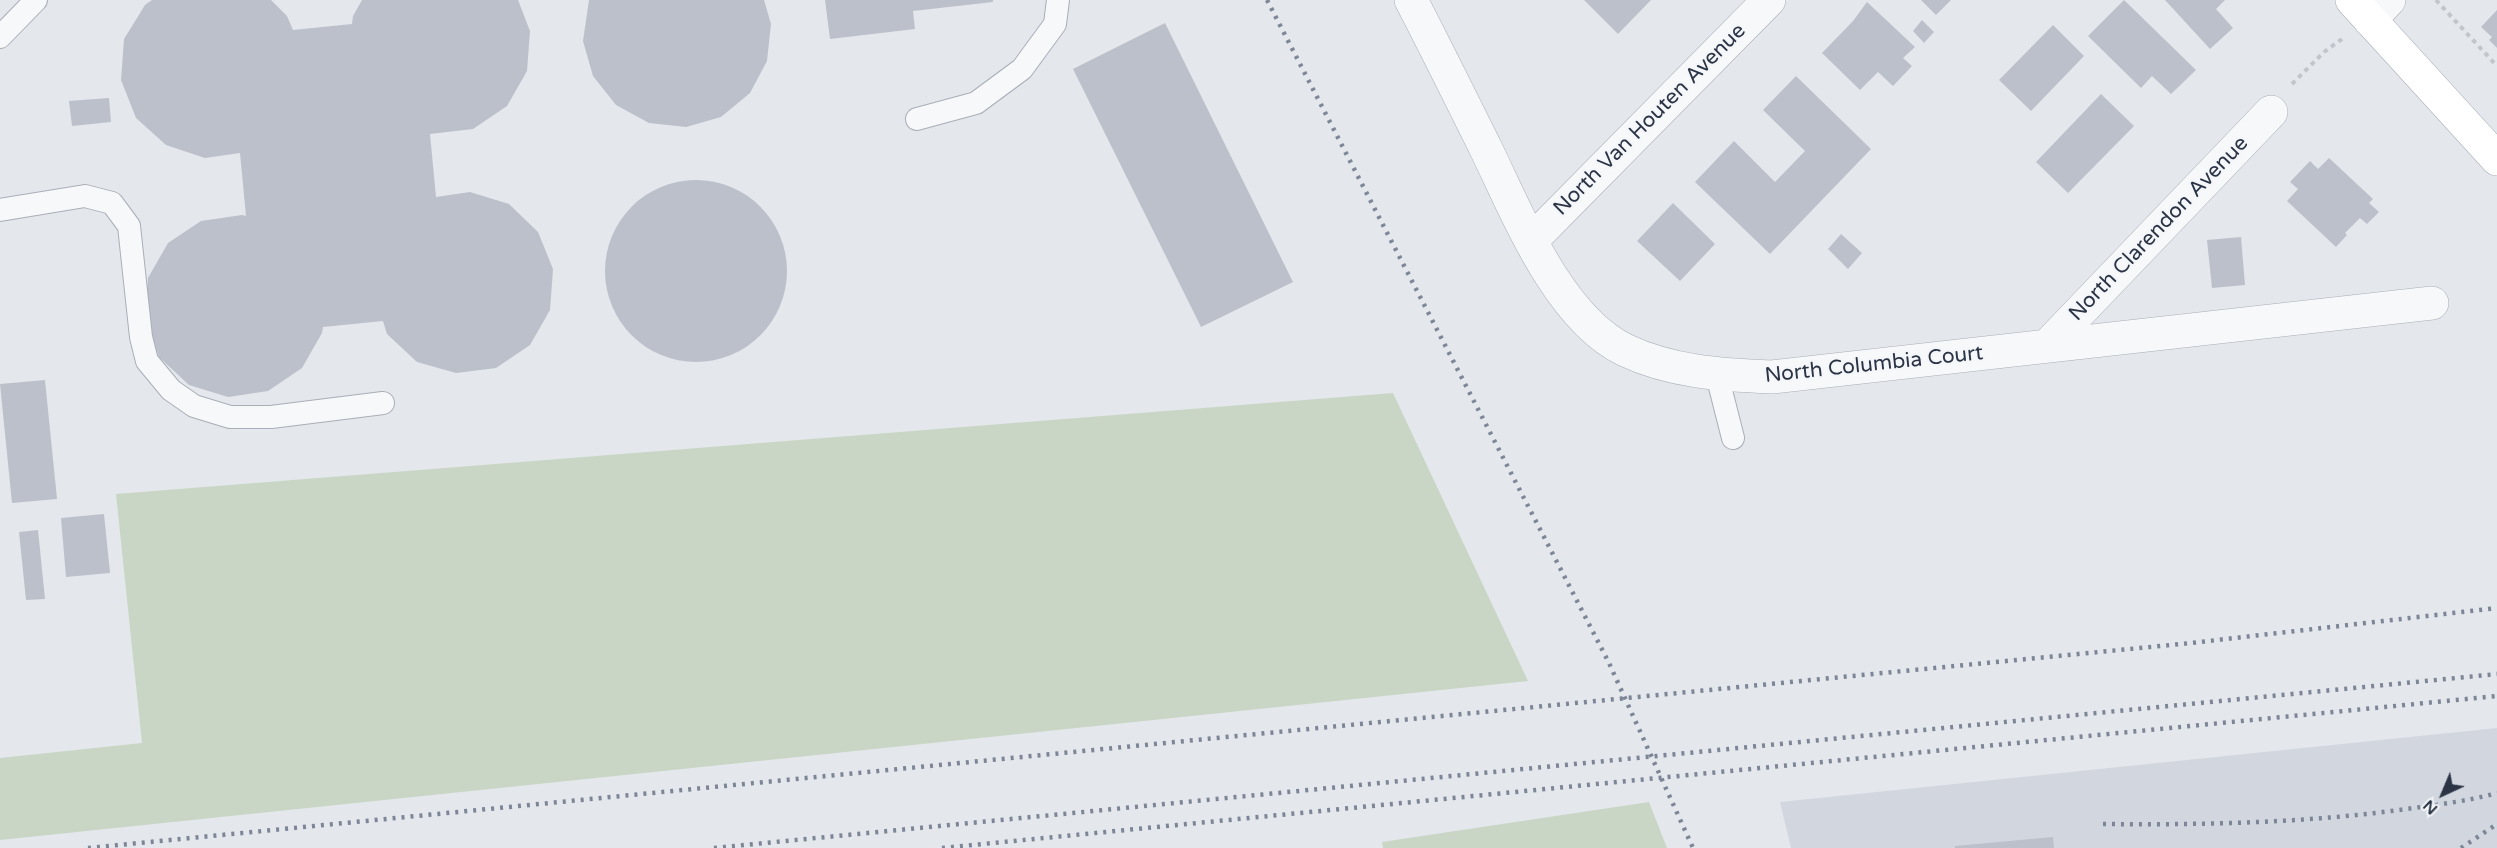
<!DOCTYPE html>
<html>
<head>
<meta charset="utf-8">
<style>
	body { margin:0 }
	#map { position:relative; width:2497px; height:848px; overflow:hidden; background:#e4e7ec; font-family:"Varela Round",sans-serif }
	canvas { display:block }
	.north { position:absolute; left:2413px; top:764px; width:60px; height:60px; -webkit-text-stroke:4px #f4f6f9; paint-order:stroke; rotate:224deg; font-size:16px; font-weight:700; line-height:24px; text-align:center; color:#2b3445 }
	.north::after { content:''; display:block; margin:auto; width:21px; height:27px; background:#2b3445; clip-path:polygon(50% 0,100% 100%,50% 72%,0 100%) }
</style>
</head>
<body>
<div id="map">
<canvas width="2497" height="848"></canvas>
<div class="north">N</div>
</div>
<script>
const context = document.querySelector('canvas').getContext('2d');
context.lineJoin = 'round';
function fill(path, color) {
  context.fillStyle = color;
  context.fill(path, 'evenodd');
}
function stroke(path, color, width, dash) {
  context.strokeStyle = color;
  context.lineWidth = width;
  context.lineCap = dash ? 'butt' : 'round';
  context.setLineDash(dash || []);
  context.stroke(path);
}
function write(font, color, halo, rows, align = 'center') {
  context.font = font + ' "Varela Round",sans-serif';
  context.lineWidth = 4.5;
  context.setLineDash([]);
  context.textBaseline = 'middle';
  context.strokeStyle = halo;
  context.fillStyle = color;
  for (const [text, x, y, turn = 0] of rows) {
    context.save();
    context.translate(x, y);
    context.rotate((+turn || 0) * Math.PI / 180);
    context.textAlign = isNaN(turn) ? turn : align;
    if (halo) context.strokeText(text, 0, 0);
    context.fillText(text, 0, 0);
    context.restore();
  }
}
fill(new Path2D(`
	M2497 728V848H1791L1780 802Z`), '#d2d6de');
fill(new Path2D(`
	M1393 393 1528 681 0 840V758L142 743 116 494Z
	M1649 802 1667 848H1383L1382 842Z`), '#c9d6c5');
fill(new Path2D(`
	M152 0H271L287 16 293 30 352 24 353 16 362 0H518L530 31 527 71 507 106 473 129 430 134 436 197 470 192 509 204 538 232 553 269 550 310 530 345 496 368 456 373 417 362 387 334 383 321 323 327 322 333 302 368 268 391 228 397 189 385 159 357 145 319 148 278 168 243 201 221 242 215 246 216 240 153 205 158 166 145 136 118 121 80 124 39 145 5Z
	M589 0H764L771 24 767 61 750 93 721 117 686 127 649 123 616 105 593 76 583 41Z
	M825 0H993V2L913 11 915 29 830 39Z
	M1584 0H1651L1618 34Z
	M1921 0H1951L1936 15Z
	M2124 0 2196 70 2171 94 2152 76 2141 88 2088 36Z
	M2165 0H2225L2216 9 2233 28 2210 49Z
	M1867 2 1915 47 1903 58 1912 66 1893 86 1878 72 1860 90 1822 53 1853 21Z
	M2497 10V48L2489 40 2492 37 2481 27Z
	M1922 20 1934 32 1924 43 1913 31Z
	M1165 23 1293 282 1201 327 1073 69Z
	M2053 25 2084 56 2031 111 1999 80Z
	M1796 76 1871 149 1770 254 1695 182 1734 141 1775 182 1805 151 1763 110Z
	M2101 94 2134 126 2068 193 2036 162Z
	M109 98 111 122 72 126 69 101Z
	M2329 158 2373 199 2369 203 2379 212 2367 224 2360 218 2345 233 2347 235 2336 247 2287 201 2298 189 2290 182 2310 161 2318 169Z
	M605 271a91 91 0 1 1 182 0a91 91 0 1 1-182 0Z
	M1673 203 1715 244 1680 281 1637 241Z
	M1841 234 1862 253 1848 269 1828 249Z
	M2241 237 2245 285 2212 288 2207 240Z
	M45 380 57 499 12 503 0 384Z
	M104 514 110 573 66 577 61 518Z
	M38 530 45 599 26 600 19 532Z
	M2053 837 2054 848H1955V846Z`), '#bbc0ca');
const service = new Path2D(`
	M0 37 36 0
	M917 119 976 103 1022 69 1055 24 1058 0
	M0 210 85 196 112 203 129 226 141 337 147 361 171 390 194 406 230 417H271L383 403
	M1717 375 1733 438`);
const minor = new Path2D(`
	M1411 0C1437 50 1462 101 1487 151 1518 215 1559 318 1625 350 1671 372 1722 375 1772 377L2432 303
	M2370 20 2389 0
	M1531 241 1769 0
	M2047 346 2271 112`);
const secondary = new Path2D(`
	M2352 0 2497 159`);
stroke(service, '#a9aeb7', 24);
stroke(minor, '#a9aeb7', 34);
stroke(secondary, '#a9aeb7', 34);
stroke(new Path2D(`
	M2436 0 2497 66
	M2292 84 2324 52 2342 39`), '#c2c5cb', 4, [4.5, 4.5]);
stroke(service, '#f7f8fa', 22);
stroke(minor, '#f7f8fa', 33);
stroke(secondary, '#fff', 33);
stroke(new Path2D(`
	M1267 0 1609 663 1693 848
	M2103 824C2204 825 2307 823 2406 809 2437 805 2468 801 2497 793
	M88 848 2191 643 2497 608
	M714 848 2497 674
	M942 848 2497 696
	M2461 848 2497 824`), '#7d8696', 4.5, [3, 6]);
write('21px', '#2b3445', '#f4f6f9', [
	["North Van Houten Avenue",1650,120,-45],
	["North Clarendon Avenue",2159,229,-46],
	["North Columbia Court",1874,365,-6]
]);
</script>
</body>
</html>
